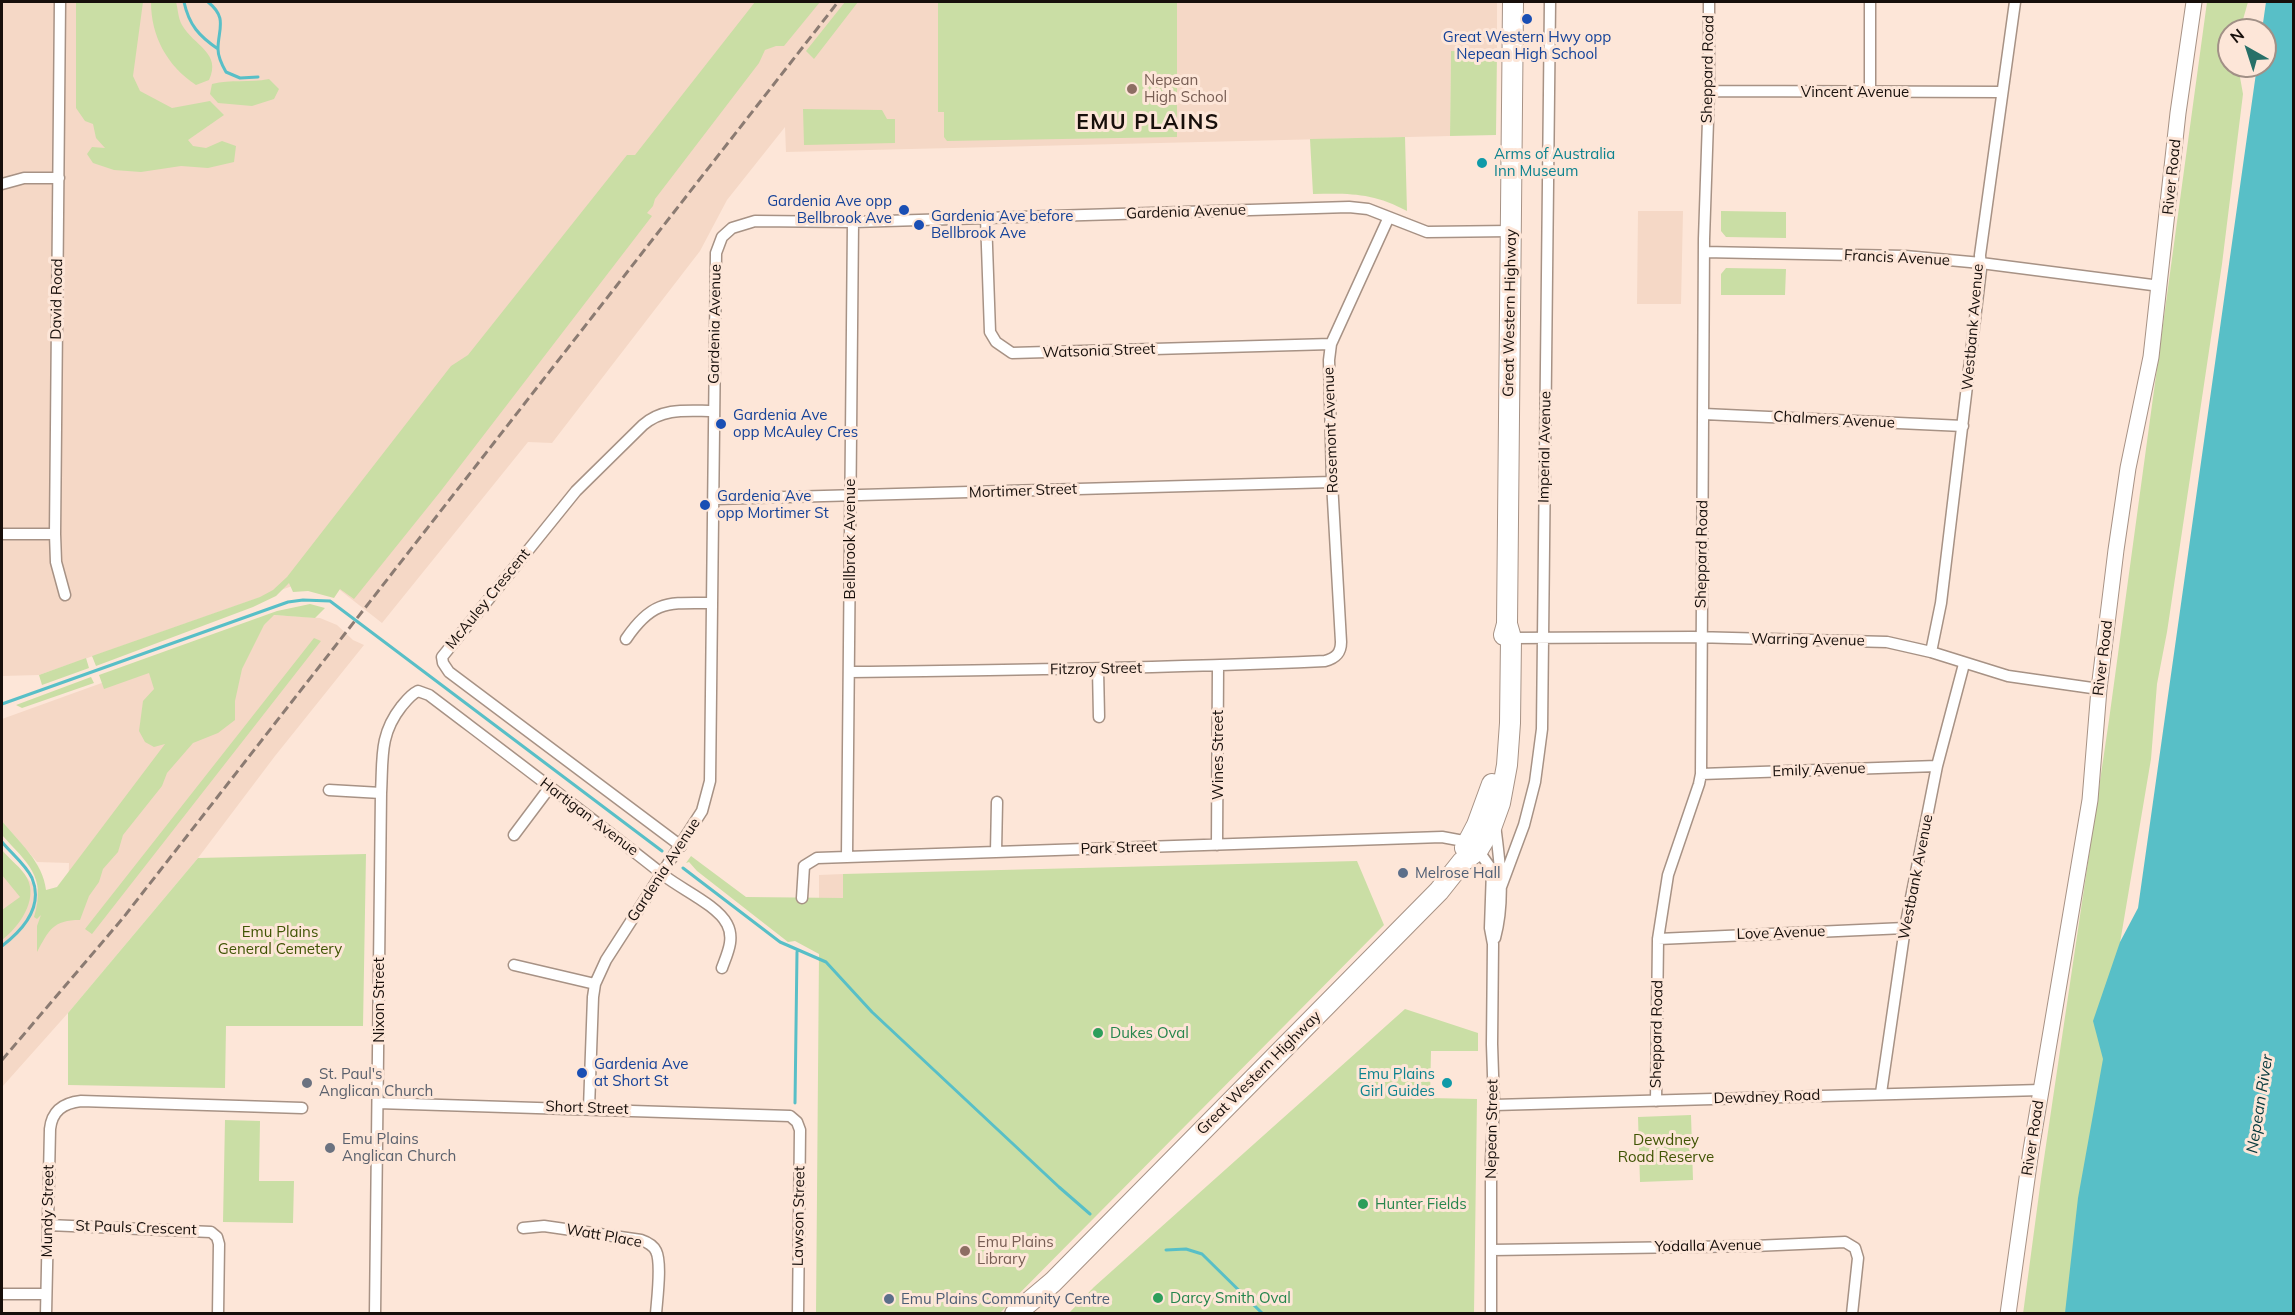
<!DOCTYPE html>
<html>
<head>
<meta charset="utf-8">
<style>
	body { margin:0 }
	#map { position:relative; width:2295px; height:1315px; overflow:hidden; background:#fde6d8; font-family:Mulish,sans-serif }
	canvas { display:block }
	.frame { position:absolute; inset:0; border:3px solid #170f0b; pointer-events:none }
	.north { position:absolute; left:2217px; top:18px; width:60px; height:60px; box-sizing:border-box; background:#fde6d8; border:2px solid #a19086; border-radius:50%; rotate:321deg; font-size:16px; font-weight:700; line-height:24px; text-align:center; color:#170f0b }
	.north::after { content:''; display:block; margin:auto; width:21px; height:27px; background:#277068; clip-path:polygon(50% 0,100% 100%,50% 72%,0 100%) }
</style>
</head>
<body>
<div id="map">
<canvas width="2295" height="1315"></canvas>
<div class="frame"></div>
<div class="north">N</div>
</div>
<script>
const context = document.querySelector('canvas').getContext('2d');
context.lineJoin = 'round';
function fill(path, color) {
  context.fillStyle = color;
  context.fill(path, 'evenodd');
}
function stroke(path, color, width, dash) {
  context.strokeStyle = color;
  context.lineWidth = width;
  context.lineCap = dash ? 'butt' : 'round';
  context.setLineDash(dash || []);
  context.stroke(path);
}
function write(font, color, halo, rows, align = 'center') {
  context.font = font + ' Mulish,sans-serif';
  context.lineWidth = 6;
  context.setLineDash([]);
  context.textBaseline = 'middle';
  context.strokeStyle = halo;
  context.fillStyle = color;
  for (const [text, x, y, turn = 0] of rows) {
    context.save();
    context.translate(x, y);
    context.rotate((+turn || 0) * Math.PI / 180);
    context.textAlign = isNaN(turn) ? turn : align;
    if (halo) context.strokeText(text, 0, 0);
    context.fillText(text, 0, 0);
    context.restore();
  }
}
fill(new Path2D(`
	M2 2H1497V52L1451 51 1450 136 786 152 785 127 727 200 700 251 552 443 528 442 382 623 327 580 298 584 39 675 2 676Z
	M1638 211H1683L1681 304H1637Z
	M273 615 320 618 337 625 353 640 364 645 275 756 198 858 68 1013 2 1087V850L57 911 68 903 69 863 37 862 2 821V719L265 624Z
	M843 874V898H819V875Z`), '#f5d8c6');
fill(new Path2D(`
	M76 2H143L133 76 140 91 172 108 210 101 224 115 188 140 193 146 206 148 222 141 236 146 234 162 208 168 181 166 141 172 114 170 93 163 87 154 92 147 105 148 96 138 93 124 85 121 76 108Z
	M151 2H176C178 9 178 18 182 25 194 46 222 53 209 80L196 85C167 66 151 36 151 2Z
	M755 2H820L784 46H776L765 50 759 63 655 199 653 206 647 213 652 216 440 492 354 599 340 589 334 598 308 591 293 592 289 583 276 596 253 607 96 666 92 656 260 597 273 590 287 577 451 366 468 355 627 155H635Z
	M845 2H858L814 59 806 51Z
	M938 2H1177V137L947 141 944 137V112H938Z
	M2207 2H2248L2240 30H2229V66H2238L2243 94 2222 264 2167 632 2157 684 2151 759 2107 1020 2105 1067 2069 1313 2023 1314 2041 1179 2109 720Z
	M1451 51 1497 52 1496 135 1450 136Z
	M269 79 279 89 274 99 252 106 218 103 210 94 212 84C231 79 249 83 269 79Z
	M803 109 882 110 887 119H895V143L804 145Z
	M1405 137 1407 211C1374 193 1350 193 1313 194L1310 139Z
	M1721 211 1786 212V238L1726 237 1721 231Z
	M1726 268 1786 269 1785 295H1721V274Z
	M310 604 325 608 315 618 274 615 264 625 242 669 235 701V720L218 733 193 743 167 773 162 786 123 835 118 852 103 869 99 882 89 896 80 920C53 920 49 930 37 952V926L41 915 37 919 34 917C47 876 27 863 2 835V821C19 842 43 862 46 890L57 887 165 744 154 747 145 742 139 731 143 701 154 689 149 673 104 689 99 675 277 611Z
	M314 638 321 641 92 934 85 929Z
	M86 658 89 668 42 685 39 675Z
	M91 677 94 683 22 708 16 705Z
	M2 850C9 859 22 868 27 878 39 900 18 928 2 940V910L20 897 2 875Z
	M366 854 363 1026H226L225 1088 68 1085V1013L198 858Z
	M691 856 746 897 843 898V874L1357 861 1384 925 1000 1313H816L819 954 795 941 788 942 697 871 689 862 686 863Z
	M1405 1009 1478 1033V1051H1431L1430 1098 1477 1099 1474 1313H1069L1094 1287Z
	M1691 1115 1693 1180 1640 1182 1638 1117Z
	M225 1120 260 1121 259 1181H294L293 1223 223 1222Z`), '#cadea5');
fill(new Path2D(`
	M2266 2H2294L2293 1313H2065L2078 1198 2103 1059 2093 1021 2120 942 2138 908 2257 66H2265V30H2262Z`), '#58bfc7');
stroke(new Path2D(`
	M184 2C189 25 199 36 218 49
	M208 2C228 18 218 29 218 49 218 57 222 65 226 72L240 78 258 77
	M2 704 288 602 303 600 330 601 662 851
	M2 842C11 853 26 865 32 878 44 907 23 930 2 946
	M683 868 780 942 826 962 872 1012 1059 1187 1090 1214
	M795 1103 797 952
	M1166 1250 1186 1249 1202 1254 1263 1314`), '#58bfc7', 3);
const street = new Path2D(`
	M60 2 55 534 56 562 65 595
	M1870 2V92
	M1709 91 2002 92
	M2 184 24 178H59
	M986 218 990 332 996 342 1012 353 1331 344
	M1704 252 1905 256 1981 263 2160 286
	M1704 414 1963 426
	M715 499 1332 482
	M2 534H55
	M1511 638 1693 637 1887 642 1931 652 2008 676 2099 689
	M626 639C653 599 669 603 712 603
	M1931 652 1941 603 1981 269 1980 255 2015 2
	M1098 669 1099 717
	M850 672C1009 670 1167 668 1325 661 1336 658 1341 653 1341 642L1332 482 1329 360 1331 344 1388 219
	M1701 774 1937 766
	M329 790 381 793
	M1495 825C1500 862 1505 901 1495 938
	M514 835 550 787
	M1217 845 1218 666
	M681 846 449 672 443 663 442 657 576 491 643 425C664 407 688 411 714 411
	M1478 850 1492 870 1490 928 1493 944 1492 1044 1494 1105 1491 1159V1314
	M996 852 997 802
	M847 856 853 222
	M1501 887 1524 825 1535 782 1542 729 1550 2
	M802 898 804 866 817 858 1442 837 1469 842
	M1658 939 1905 928
	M514 965 595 984
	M1881 1093 1905 928 1937 766 1964 664
	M1656 1101 1658 939 1668 875 1699 784 1701 774 1704 239 1709 91V2
	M378 1103 790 1116 797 1122 800 1130 798 1314
	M1494 1105 2041 1090
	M589 1108 593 997 595 984 606 960 702 811 710 781 716 253 722 237 732 228 755 221 853 222 1349 207 1368 209 1427 232 1511 231
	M48 1225 211 1232 217 1237 219 1244 218 1314
	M523 1228 544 1226 641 1240C647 1242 653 1245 656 1251 662 1263 657 1299 656 1314
	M1492 1250 1754 1246 1845 1242 1855 1248 1858 1258 1852 1314
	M2 1294H46
	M46 1314 50 1129C52 1111 63 1103 81 1101L302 1108
	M375 1314 381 793C383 759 379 735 401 707 406 701 410 695 418 691L429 695C508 755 588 815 666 877 683 890 718 906 727 924 735 939 727 954 722 968`);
const secondary = new Path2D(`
	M2008 1314 2031 1150 2090 800 2099 689 2116 550 2128 468 2151 357 2178 113 2194 2`);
const highway = new Path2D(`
	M1504 635 1507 624 1513 2
	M1465 848 1477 825 1492 784
	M1015 1314 1053 1282 1439 891 1462 862 1478 850 1491 828 1500 803 1507 765 1510 723 1511 638 1507 624`);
stroke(street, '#a79285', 13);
stroke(secondary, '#a79285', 17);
stroke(highway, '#a79285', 22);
stroke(street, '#fff', 10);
stroke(secondary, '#fff', 15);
stroke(highway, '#fff', 20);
stroke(new Path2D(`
	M2 1060 123 918 838 2`), '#8b7b72', 3, [9, 4.5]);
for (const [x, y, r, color] of [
	[1527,19,6,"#1a4fb4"],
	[1132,89,6,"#8d6e63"],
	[1482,163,6,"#0f9aa8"],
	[904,210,6,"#1a4fb4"],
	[919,225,6,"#1a4fb4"],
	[721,424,6,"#1a4fb4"],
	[705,505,6,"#1a4fb4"],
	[1403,873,6,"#5c6f8a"],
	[1098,1033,6,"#2e9e5b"],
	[582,1073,6,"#1a4fb4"],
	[307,1083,6,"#6b7280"],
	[1447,1083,6,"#0f9aa8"],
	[330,1148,6,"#6b7280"],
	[1363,1204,6,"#2e9e5b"],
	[965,1251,6,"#8d6e63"],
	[1158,1298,6,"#2e9e5b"],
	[889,1299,6,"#5c6f8a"]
]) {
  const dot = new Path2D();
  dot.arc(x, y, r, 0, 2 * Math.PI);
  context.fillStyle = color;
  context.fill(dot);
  stroke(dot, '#fde6d8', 2);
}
write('15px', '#164399', '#fde6d8', [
	["Great Western Hwy opp",1527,37,"center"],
	["Nepean High School",1527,54,"center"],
	["Gardenia Ave opp",892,201,"right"],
	["Bellbrook Ave",892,218,"right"],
	["Gardenia Ave before",931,216],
	["Bellbrook Ave",931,233],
	["Gardenia Ave",733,415],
	["opp McAuley Cres",733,432],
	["Gardenia Ave",717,496],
	["opp Mortimer St",717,513],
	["Gardenia Ave",594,1064],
	["at Short St",594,1081]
], 'left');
write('15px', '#170f0b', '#fde6d8', [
	["Sheppard Road",1708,69,-89],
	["Vincent Avenue",1855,92],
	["River Road",2172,177,-84],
	["Gardenia Avenue",1186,212,-2],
	["Francis Avenue",1897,258,3],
	["David Road",57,299,-89],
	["Great Western Highway",1510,313,-89],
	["Gardenia Avenue",715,324,-89],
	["Westbank Avenue",1973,327,-85],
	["Watsonia Street",1099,351,-2],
	["Chalmers Avenue",1834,420,3],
	["Rosemont Avenue",1331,430,-92],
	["Imperial Avenue",1545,447,-89],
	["Mortimer Street",1023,491,-2],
	["Bellbrook Avenue",850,539,-90],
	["Sheppard Road",1702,554,-89],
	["McAuley Crescent",488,599,-51],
	["Warring Avenue",1808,640,1],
	["River Road",2103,658,-83],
	["Fitzroy Street",1096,669,-1],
	["Wines Street",1218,755,-90],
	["Emily Avenue",1819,770,-2],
	["Hartigan Avenue",589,817,37],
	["Park Street",1119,848,-2],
	["Gardenia Avenue",664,870,-57],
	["Westbank Avenue",1916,877,-79],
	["Love Avenue",1781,933,-2],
	["Nixon Street",379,1000,-90],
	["Sheppard Road",1657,1034,-89],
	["Great Western Highway",1259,1073,-45],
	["Dewdney Road",1767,1097,-2],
	["Short Street",587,1108,2],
	["Nepean Street",1492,1129,-89],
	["River Road",2033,1138,-81],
	["Mundy Street",48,1211,-89],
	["Lawson Street",799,1216,-89],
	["St Pauls Crescent",136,1228,2],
	["Watt Place",604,1236,10],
	["Yodalla Avenue",1708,1246,-1]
]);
write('15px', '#785e54', '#fde6d8', [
	["Nepean",1144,80],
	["High School",1144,97],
	["Emu Plains",977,1242],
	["Library",977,1259]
], 'left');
write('15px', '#0d838f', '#fde6d8', [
	["Arms of Australia",1494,154],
	["Inn Museum",1494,171],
	["Emu Plains",1435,1074,"right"],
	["Girl Guides",1435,1091,"right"]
], 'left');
write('15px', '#4e5e75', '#fde6d8', [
	["Melrose Hall",1415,873],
	["Emu Plains Community Centre",901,1299]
], 'left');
write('15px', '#415505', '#fde6d8', [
	["Emu Plains",280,932],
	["General Cemetery",280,949],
	["Dewdney",1666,1140],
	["Road Reserve",1666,1157]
]);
write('15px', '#27864d', '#fde6d8', [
	["Dukes Oval",1110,1033],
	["Hunter Fields",1375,1204],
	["Darcy Smith Oval",1170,1298]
], 'left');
write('15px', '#5b616d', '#fde6d8', [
	["St. Paul's",319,1074],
	["Anglican Church",319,1091],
	["Emu Plains",342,1139],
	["Anglican Church",342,1156]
], 'left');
write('italic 16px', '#06393c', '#fde6d8', [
	["Nepean River",2260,1104,-81]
]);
context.letterSpacing = '1.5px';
write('bold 21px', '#170f0b', '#fde6d8', [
	["EMU PLAINS",1148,123]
]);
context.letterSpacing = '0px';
</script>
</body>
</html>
